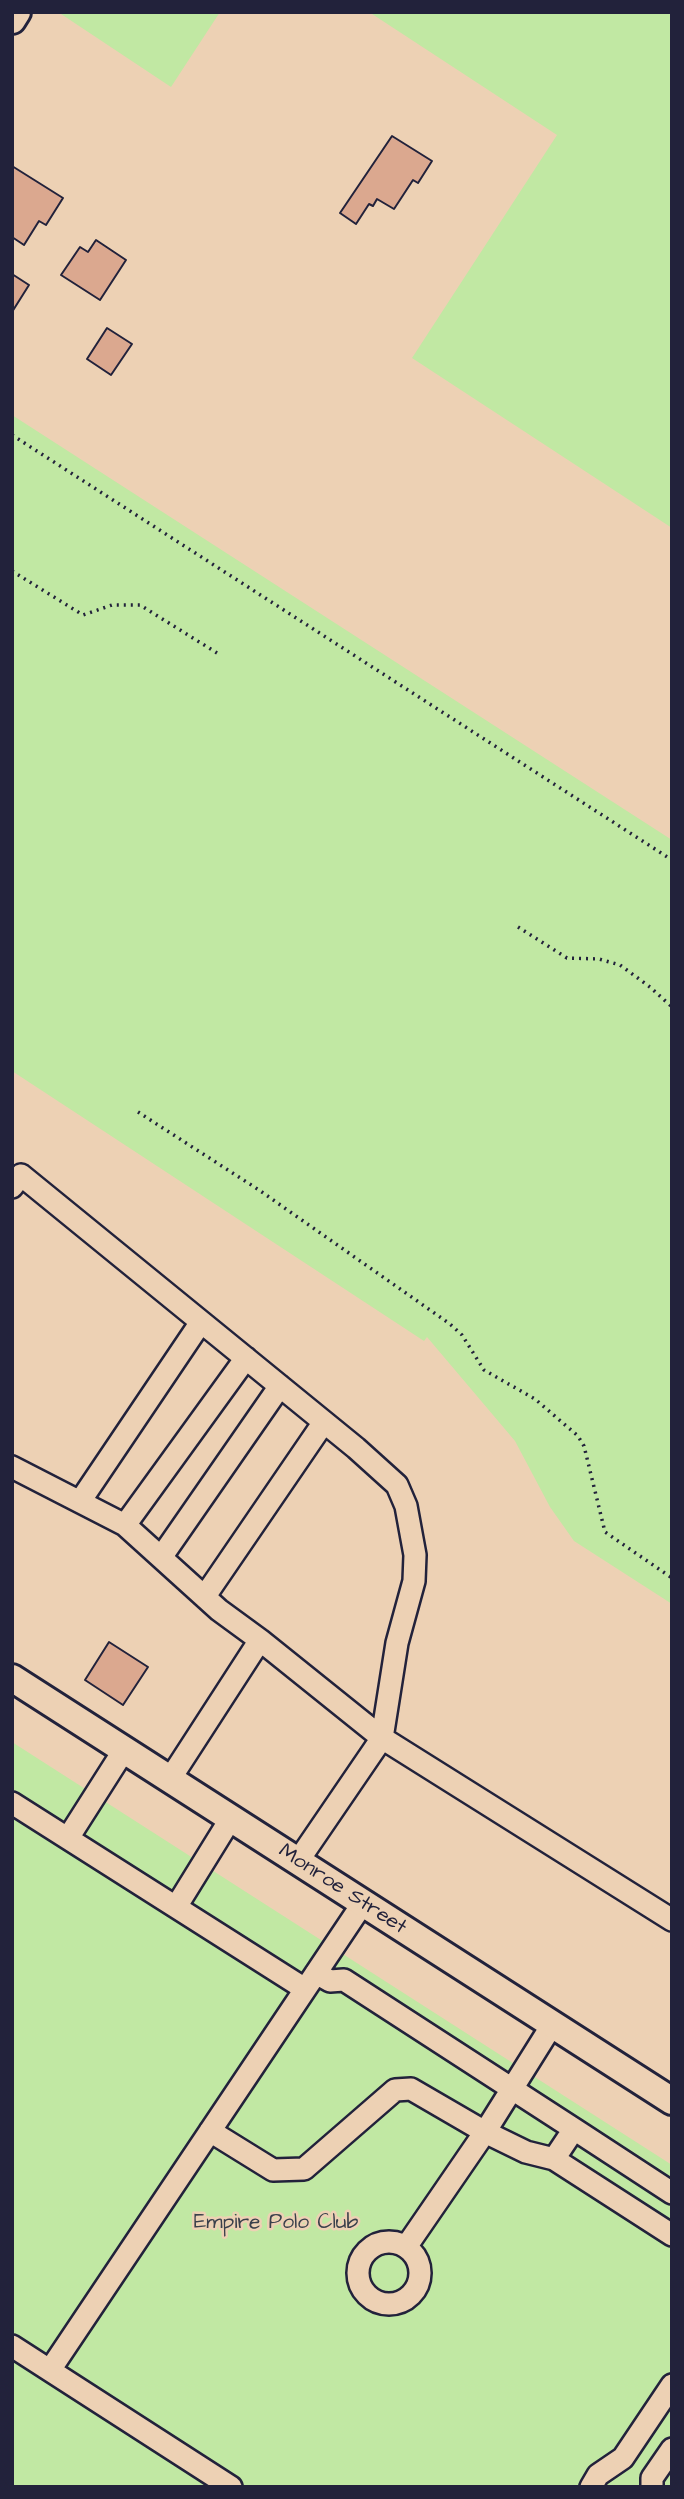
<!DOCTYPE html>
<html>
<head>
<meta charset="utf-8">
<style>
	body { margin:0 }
	#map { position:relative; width:684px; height:2499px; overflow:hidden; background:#edd1b4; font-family:"Architects Daughter",sans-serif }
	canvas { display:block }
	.frame { position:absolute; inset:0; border:14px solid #22223b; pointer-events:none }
</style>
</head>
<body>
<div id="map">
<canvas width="684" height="2499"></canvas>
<div class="frame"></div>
</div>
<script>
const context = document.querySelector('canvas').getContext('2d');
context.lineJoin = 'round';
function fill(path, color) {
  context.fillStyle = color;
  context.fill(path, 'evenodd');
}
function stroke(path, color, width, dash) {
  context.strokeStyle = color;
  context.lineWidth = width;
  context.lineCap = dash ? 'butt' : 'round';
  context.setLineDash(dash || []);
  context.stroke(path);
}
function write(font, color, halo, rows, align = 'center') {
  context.font = font + ' "Architects Daughter",sans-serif';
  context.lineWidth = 5;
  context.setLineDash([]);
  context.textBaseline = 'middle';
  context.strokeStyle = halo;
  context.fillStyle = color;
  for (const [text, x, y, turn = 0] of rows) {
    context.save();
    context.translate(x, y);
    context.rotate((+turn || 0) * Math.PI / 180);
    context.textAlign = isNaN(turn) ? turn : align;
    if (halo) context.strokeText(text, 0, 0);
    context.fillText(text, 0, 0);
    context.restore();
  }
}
fill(new Path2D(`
	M58 12H220L171 87Z
	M369 12H672V528L412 358 557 135Z
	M12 415 672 840V1604L574 1541 550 1507 515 1441 427 1337 424 1341 12 1071Z
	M12 1742 672 2165V2487H12Z`), '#c1e8a3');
const building = new Path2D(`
	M392 136 432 161 418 183 413 180 394 209 377 199 373 206 369 204 356 224 340 213Z
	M12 166 63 198 46 225 39 221 24 245 12 237Z
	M96 240 126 260 100 300 61 275 80 247 88 252Z
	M12 274 29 285 12 312Z
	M107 328 132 344 111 375 87 359Z
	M109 1642 148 1667 123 1705 85 1680Z`);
fill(building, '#dba88f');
stroke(building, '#22223b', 2);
const minor = new Path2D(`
	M12 1187 21 1175 356 1448 397 1485 406 1506 415 1555 414 1581 397 1643 382 1738 672 1920
	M12 1467 125 1525 219 1610 260 1640 170 1779
	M81 1500 201 1322
	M125 1525 246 1358
	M162 1556 280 1386
	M205 1596 324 1422
	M260 1640 382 1738 298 1861
	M12 1803 305 1989
	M68 1838 124 1750
	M176 1907 231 1818
	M316 1973 330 1981 344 1980 574 2129
	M210 2131 273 2170 304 2169 395 2090 411 2089 485 2132 526 2152 554 2159 672 2235
	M554 2159 574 2129 672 2193
	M358 2273a31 31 0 1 1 62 0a31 31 0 1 1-62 0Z
	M406 2247 485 2132 552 2025
	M12 2346 231 2487
	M50 2370 363 1903
	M591 2487 598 2475 623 2458 672 2385
	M652 2487V2478L672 2449`);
const major = new Path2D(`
	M12 20 17 12
	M12 1678 672 2101`);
stroke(minor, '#22223b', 26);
stroke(major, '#22223b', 32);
stroke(new Path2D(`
	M12 435 672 860
	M12 571 83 615 112 605H140L217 653
	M518 927 567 958 599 959 620 965 650 987 672 1007
	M138 1112 259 1190 450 1324 462 1335 484 1370 535 1399 578 1436 584 1446 605 1532 672 1578`), '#22223b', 3.5, [2, 5]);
stroke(minor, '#edd1b4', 21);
stroke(major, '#edd1b4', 26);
write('21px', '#22223b', '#edd1b4', [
	["Monroe Street",342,1890,33]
]);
write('21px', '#3a404b', '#edd1b4', [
	["Empire Polo Club",276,2224]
]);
</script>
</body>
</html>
